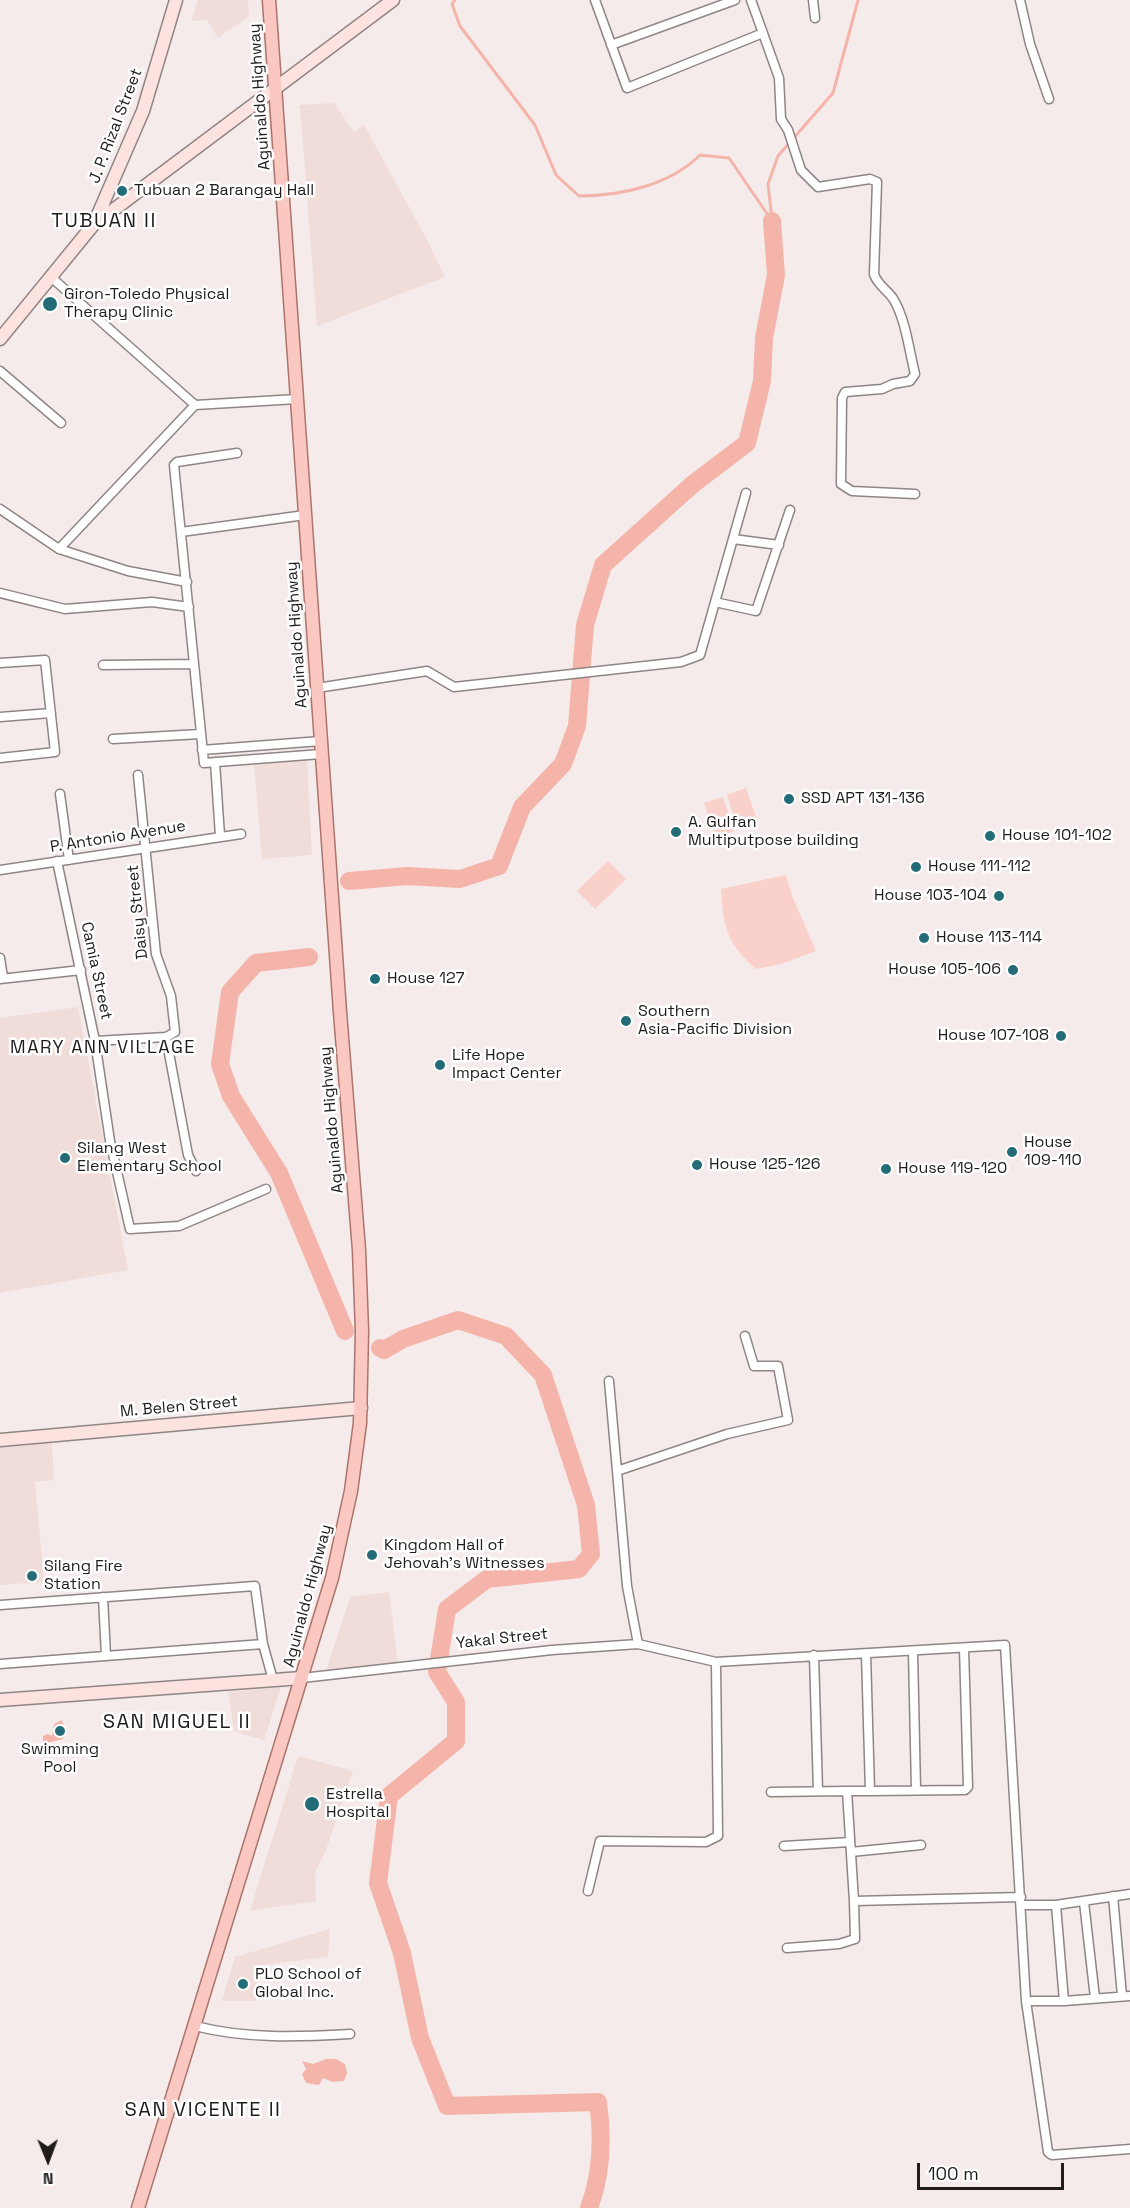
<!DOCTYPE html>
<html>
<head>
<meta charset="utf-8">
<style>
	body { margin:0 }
	#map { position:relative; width:1130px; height:2208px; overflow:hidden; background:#f5ebea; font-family:"Space Grotesk",sans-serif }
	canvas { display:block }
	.north { position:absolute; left:18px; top:2130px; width:60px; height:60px; -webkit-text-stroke:4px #fff; paint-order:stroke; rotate:179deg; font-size:16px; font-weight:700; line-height:24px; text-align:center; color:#1f1c1b }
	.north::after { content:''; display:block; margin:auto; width:21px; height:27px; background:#1f1c1b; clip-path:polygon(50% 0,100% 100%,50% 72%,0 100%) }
	.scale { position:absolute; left:917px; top:2163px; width:147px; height:27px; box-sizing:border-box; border:3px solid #1f1c1b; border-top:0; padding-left:8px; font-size:18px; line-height:21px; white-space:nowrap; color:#1f1c1b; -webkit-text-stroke:4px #fff; paint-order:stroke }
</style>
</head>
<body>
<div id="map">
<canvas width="1130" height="2208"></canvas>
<div class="north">N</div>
<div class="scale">100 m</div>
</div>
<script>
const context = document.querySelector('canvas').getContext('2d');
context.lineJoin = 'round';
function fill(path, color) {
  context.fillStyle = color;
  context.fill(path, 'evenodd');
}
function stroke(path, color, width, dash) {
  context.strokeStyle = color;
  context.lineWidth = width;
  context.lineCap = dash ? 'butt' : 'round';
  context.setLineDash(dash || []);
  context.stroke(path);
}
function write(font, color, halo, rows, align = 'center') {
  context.font = font + ' "Space Grotesk",sans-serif';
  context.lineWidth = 5;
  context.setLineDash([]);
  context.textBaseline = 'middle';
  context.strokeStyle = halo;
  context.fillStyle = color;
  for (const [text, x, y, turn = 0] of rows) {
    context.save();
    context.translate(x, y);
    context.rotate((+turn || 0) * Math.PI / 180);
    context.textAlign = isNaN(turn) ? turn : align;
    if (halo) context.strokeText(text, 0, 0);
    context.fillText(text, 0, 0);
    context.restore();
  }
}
fill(new Path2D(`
	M198 0H248L249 16 218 38 207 20 191 21Z
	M334 103 354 132 364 125 425 236 445 277 317 326 300 105Z
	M307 758 312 855 262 859 254 763Z
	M78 1007 128 1270 0 1293V1018Z
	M52 1443 54 1480 35 1482 44 1582 0 1585V1447Z
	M389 1592 398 1663 326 1671 350 1597Z
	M281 1687 264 1740 234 1731 228 1692Z
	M298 1756 353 1771 326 1850 315 1873 316 1901 250 1911Z
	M330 1929 328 1957 256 1966V2001H222L235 1957Z`), '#f0ddda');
fill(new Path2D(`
	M746 788 758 823 738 829 727 795Z
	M723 797 734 831 715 838 704 803Z
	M608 861 626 879 595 909 577 891Z
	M786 875 792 896 816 951 781 964 756 969C727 944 723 927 721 889Z`), '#f9d0ca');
fill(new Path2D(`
	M62 1720 65 1732 63 1739 43 1744V1736L48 1734 52 1736 54 1724Z
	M326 2059H336L345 2064 347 2073 344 2081 333 2082 323 2078 319 2085 306 2083 302 2074 306 2069 302 2061 313 2064Z`), '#f5b4aa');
stroke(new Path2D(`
	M455 0 452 4 460 26 535 125 556 175 579 196C621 196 670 185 700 155L729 158 772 221
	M772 219 768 184 778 156 833 93 858 0`), '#f5b4aa', 3);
stroke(new Path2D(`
	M349 881 407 876 460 879 499 866 522 807 563 764 577 726 585 625 603 565 693 484 747 443 762 381 764 338 776 275 772 221
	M309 957 256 963 230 992 220 1064 231 1096 279 1173 345 1331
	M380 1348 384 1350 403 1339 458 1320 506 1336 543 1375 586 1505 591 1554 579 1569 487 1579 447 1609 437 1672 456 1702V1741L389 1796 378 1883 402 1953 420 2038 447 2106 598 2102C603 2138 602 2174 589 2208`), '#f5b4aa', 18);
const street = new Path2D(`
	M595 0 627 88 763 33
	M751 0 779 78 781 119 788 130 801 170 818 187 870 179 877 182 874 274C877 285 888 290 894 300 906 321 909 350 915 374L910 381 893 384 882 389 845 392 842 398 841 484 852 491 915 494
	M813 0 815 18
	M1020 0 1030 44 1049 99
	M611 45 735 0
	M52 278 195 405
	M0 371 61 423
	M195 405 297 399
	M237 453 177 462 174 465 204 763 321 754
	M0 509 59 549 128 571 187 582
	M181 532 305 515
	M733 539 779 545
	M59 549 195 405
	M0 593 65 609 152 602 189 607
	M715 602 756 611 790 510
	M0 663 45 660 55 752 0 758
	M103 665 194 664
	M317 688 427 671 454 687 681 662 700 655 746 493
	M0 717 51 713
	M113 739 200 734
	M202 750 321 741
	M215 762 220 836
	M60 794 69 860
	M57 861 95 1041 110 1141 130 1229 179 1226 266 1189
	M0 870 241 834
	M0 958 3 978
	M0 979 81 970
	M166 1037 188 1155 196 1171
	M95 1041 166 1037 175 1032 171 996 156 954 138 775
	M609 1381 617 1471
	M103 1597 106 1656
	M0 1605 255 1586 263 1644 273 1680
	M638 1644 627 1586 617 1471 727 1434 788 1420 778 1366H754L745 1336
	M913 1652 916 1790
	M866 1654 870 1791 965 1790 968 1787 964 1648
	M814 1655 818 1791
	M0 1664 263 1644
	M302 1678 552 1650 638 1644 716 1662 1005 1645 1026 2001
	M870 1791H847L854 1901 1021 1897
	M771 1792 847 1791
	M784 1846 850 1842
	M851 1852 921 1845
	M588 1891 600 1841 706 1842 718 1836 716 1662
	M1113 1896 1122 1996
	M1084 1902 1095 1998
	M1021 1905H1056L1130 1894
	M1056 1905 1064 2001
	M787 1948 839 1944 855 1939 854 1901
	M1130 1996 1064 2001H1026L1048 2152 1052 2155 1130 2149
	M195 2026C246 2039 298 2037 350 2034`);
const secondary = new Path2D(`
	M96 223 393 0
	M0 339 94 224 143 111 176 0
	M0 1440 361 1408
	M0 1700 302 1678`);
const primary = new Path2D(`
	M138 2208 332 1578 351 1491 360 1423 362 1331 359 1250 340 1012 269 0`);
stroke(street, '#8e8584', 11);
stroke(secondary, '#8e8584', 15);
stroke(primary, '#ab746c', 15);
stroke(street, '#fff', 8);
stroke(secondary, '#fce3e0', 12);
stroke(primary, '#fac8c1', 12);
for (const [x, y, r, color] of [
	[122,191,6,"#236c77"],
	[50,304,8,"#236c77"],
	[789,799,6,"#236c77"],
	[676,832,6,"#236c77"],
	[990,836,6,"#236c77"],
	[916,867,6,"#236c77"],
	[999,896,6,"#236c77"],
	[924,938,6,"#236c77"],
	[1013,970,6,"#236c77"],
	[375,979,6,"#236c77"],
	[626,1021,6,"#236c77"],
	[1061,1036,6,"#236c77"],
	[440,1065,6,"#236c77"],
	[1012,1152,6,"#236c77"],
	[65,1158,6,"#236c77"],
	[697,1165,6,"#236c77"],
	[886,1169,6,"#236c77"],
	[372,1555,6,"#236c77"],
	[32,1576,6,"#236c77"],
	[60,1731,6,"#236c77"],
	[312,1804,8,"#236c77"],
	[243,1984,6,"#236c77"]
]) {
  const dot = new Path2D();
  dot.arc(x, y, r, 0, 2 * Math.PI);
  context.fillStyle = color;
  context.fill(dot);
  stroke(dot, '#fff', 2);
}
write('16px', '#1f1c1b', '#fff', [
	["Aguinaldo Highway",260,97,-94],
	["J. P. Rizal Street",116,126,-69],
	["Aguinaldo Highway",297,635,-94],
	["P. Antonio Avenue",118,837,-9],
	["Daisy Street",138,912,-96],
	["Camia Street",96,971,78],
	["Aguinaldo Highway",332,1120,-95],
	["M. Belen Street",179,1407,-5],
	["Aguinaldo Highway",308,1596,-75],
	["Yakal Street",502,1639,-6]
]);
write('16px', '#1f1c1b', '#fff', [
	["Tubuan 2 Barangay Hall",134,191],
	["Giron-Toledo Physical",64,295],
	["Therapy Clinic",64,313],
	["SSD APT 131-136",801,799],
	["A. Gulfan",688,823],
	["Multiputpose building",688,841],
	["House 101-102",1002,836],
	["House 111-112",928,867],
	["House 103-104",987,896,"right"],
	["House 113-114",936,938],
	["House 105-106",1001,970,"right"],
	["House 127",387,979],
	["Southern",638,1012],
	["Asia-Pacific Division",638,1030],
	["House 107-108",1049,1036,"right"],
	["Life Hope",452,1056],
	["Impact Center",452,1074],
	["House",1024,1143],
	["109-110",1024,1161],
	["Silang West",77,1149],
	["Elementary School",77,1167],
	["House 125-126",709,1165],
	["House 119-120",898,1169],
	["Kingdom Hall of",384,1546],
	["Jehovah's Witnesses",384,1564],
	["Silang Fire",44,1567],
	["Station",44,1585],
	["Swimming",60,1750,"center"],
	["Pool",60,1768,"center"],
	["Estrella",326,1795],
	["Hospital",326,1813],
	["PLO School of",255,1975],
	["Global Inc.",255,1993]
], 'left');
context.letterSpacing = '1.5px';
write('18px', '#1f1c1b', '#fff', [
	["MARY ANN VILLAGE",103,1048]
]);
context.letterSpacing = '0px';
context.letterSpacing = '1.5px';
write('20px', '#1f1c1b', '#fff', [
	["TUBUAN II",104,222],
	["SAN MIGUEL II",177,1723],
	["SAN VICENTE II",203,2111]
]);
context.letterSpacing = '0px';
</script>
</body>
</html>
